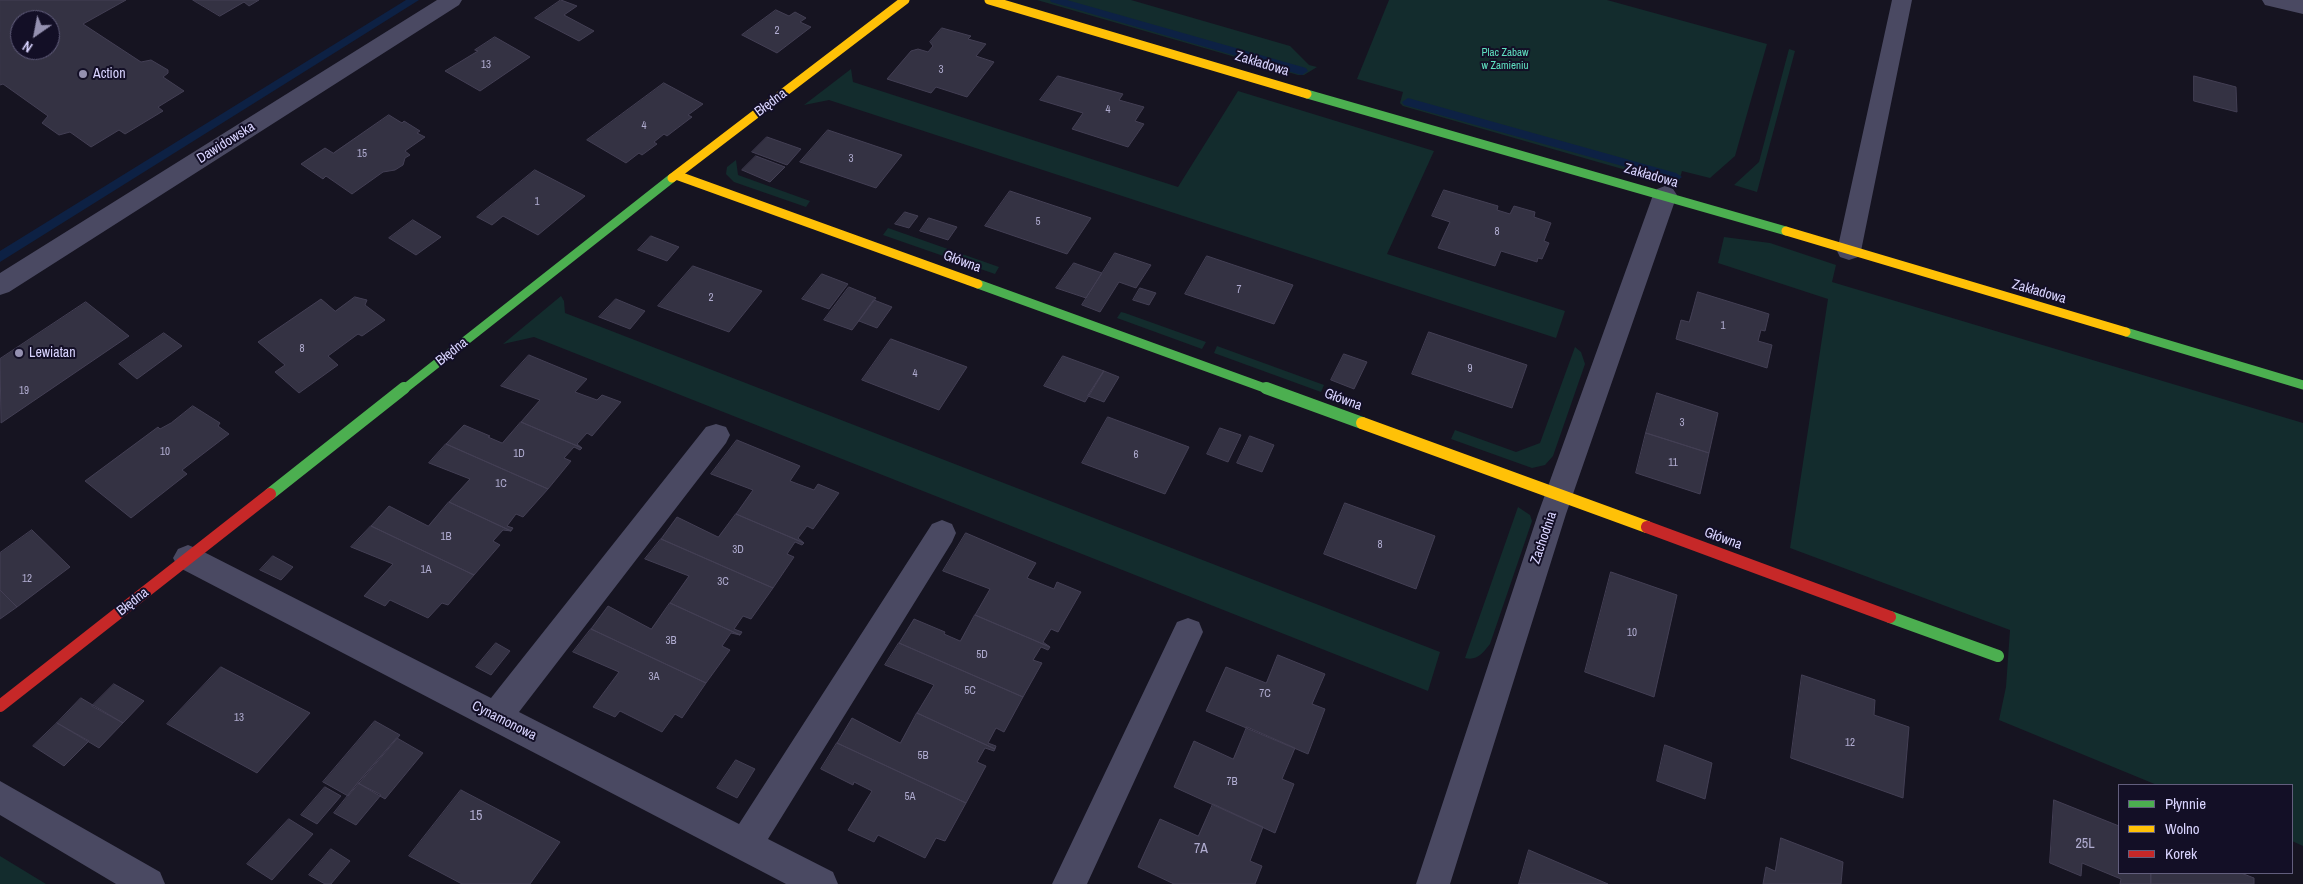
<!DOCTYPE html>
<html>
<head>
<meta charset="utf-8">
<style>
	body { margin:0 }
	#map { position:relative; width:2303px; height:884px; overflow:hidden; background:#161421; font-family:"Archivo Narrow",sans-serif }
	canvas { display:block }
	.legend { position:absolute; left:2118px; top:784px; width:175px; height:90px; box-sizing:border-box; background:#130f26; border:1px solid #625e7d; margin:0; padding:6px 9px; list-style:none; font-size:15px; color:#d9d4ff }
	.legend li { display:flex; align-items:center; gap:10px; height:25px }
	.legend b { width:25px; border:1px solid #625e7d }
	.north { position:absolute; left:10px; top:10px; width:50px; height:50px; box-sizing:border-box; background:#130f26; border:1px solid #625e7d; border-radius:50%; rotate:213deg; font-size:14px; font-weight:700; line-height:20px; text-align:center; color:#d9d4ff }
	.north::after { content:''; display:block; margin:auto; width:18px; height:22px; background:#9591b1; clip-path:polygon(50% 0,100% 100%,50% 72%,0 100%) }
</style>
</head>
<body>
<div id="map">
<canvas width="2303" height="884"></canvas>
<ul class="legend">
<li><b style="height:6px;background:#4caf50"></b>Płynnie</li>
<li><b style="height:6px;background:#ffc107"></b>Wolno</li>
<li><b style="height:6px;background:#c62828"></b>Korek</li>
</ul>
<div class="north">N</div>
</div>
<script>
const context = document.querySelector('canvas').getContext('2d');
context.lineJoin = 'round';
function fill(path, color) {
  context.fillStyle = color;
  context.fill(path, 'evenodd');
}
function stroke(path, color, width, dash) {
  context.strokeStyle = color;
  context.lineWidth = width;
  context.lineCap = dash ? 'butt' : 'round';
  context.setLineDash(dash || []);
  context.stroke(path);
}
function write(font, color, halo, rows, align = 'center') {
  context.font = font + ' "Archivo Narrow",sans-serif';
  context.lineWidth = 4;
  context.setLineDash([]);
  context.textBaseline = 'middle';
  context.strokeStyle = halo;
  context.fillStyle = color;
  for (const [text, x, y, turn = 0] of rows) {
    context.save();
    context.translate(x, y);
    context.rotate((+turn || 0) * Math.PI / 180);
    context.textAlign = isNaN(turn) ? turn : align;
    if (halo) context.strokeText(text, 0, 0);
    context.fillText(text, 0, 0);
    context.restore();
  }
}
fill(new Path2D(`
	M1037 0H1131L1290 46 1309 65 1317 67 1304 75H1298Z
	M1389 0H1607L1767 44 1735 156 1710 178 1682 171 1678 185 1403 106 1400 103 1403 92 1357 79Z
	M1789 49 1795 51 1757 192 1734 185 1759 162Z
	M851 69 853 82 1178 187 1238 91 1434 151 1387 254 1565 311 1556 338 829 100 804 105Z
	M736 160 738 175 810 201 806 207 734 182 726 174 727 167Z
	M888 228 999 267 995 274 883 235Z
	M1724 237 1770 243 1836 265 1832 282 2303 423V846L2292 841V785H2157L1999 720 2006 687 2010 630 1790 548 1828 299 1718 263Z
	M561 296 564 301 565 313 1440 652 1428 691 534 337 503 344Z
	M1121 312 1125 313 1206 342 1202 349 1117 318Z
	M1217 346 1324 385 1321 392 1214 353Z
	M1575 347 1581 352 1585 364 1553 456 1545 465 1532 468 1451 439 1455 430 1516 452 1540 443Z
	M1518 507 1530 515 1532 521 1490 644C1483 653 1477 661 1465 658Z
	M0 856 46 884H0Z`), '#132c2d');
fill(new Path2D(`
	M406 0H419L0 262V251Z
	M1050 0H1067L1306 68 1308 71 1302 75 1298 74 1051 2Z
	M1408 98 1676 173 1682 177 1676 181 1404 105 1402 102Z`), '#0d2144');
const building = new Path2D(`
	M0 0H126L83 24 141 62 151 60 168 70V73L163 77 184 91 158 107 163 111 125 134 119 130 91 147 70 132 59 135 42 123 48 116 3 84 0 85ZM20 20H50V50H20Z
	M193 0H259L249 6 244 2 220 16Z
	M561 0 577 6 564 15 594 31 579 41 535 18Z
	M776 10 789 16 795 12 806 18 800 22 811 27 777 53 742 35Z
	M942 28 971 36 968 39 986 44 976 56 994 62 967 97 936 87 931 93 887 79 911 51 918 49 928 52 933 46 930 42Z
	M495 37 530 57 480 91 445 71 478 51 475 50Z
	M1058 76 1123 94 1119 100 1144 107 1135 121 1144 124 1128 147 1072 129 1083 113 1040 100Z
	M2194 76 2236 87 2237 112 2194 101Z
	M664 83 703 104 688 115 692 117 667 136 664 134 654 142 657 144 642 155 639 153 626 163 587 140Z
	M389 115 402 123 404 121 420 131 417 133 425 137 405 151 410 155 405 158 403 165 395 170 383 172 352 194 326 176 323 179 301 164 325 148 333 153Z
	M828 130 902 155 876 188 800 162Z
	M767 137 801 149 787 165 752 152Z
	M756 156 785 167 770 182 742 170Z
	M535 170 585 196 538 235 503 216 492 225 477 217Z
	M1444 190 1498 206 1497 210 1510 214 1514 206 1535 212 1534 217 1551 223 1544 241 1549 243 1542 259 1538 258 1537 262 1501 251 1495 266 1438 248 1450 222 1432 216Z
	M1010 191 1091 218 1067 254 985 226Z
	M905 212 918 216 909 228 895 224Z
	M929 218 957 227 948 240 920 231Z
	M413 220 441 237 416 255 389 238Z
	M651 236 679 247 667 261 638 250Z
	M1115 253 1151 265 1136 288 1119 282 1100 312 1082 305Z
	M1207 256 1293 285 1274 324 1185 294Z
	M1074 263 1102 273 1086 298 1056 288Z
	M693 266 762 291 729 332 658 306Z
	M822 274 848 284 829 309 802 299Z
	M849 287 876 298 852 330 824 320Z
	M1140 288 1156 293 1149 305 1133 300Z
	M1698 292 1769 314 1765 331 1761 330 1758 341 1772 345 1767 368 1676 339 1681 320 1689 322Z
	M355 297 367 300 365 305 385 320 362 336 358 334 328 356 338 365 299 393 275 372 285 365 258 342 321 299 335 311Z
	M616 299 645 311 630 329 599 317Z
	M874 300 892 307 877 328 859 321Z
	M86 302 129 336 1 423 0 359Z
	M1429 332 1527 365 1512 408 1412 374Z
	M164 333 182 346 137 379 119 364Z
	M891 339 967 367 939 410 862 380Z
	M1344 354 1367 362 1354 389 1331 380Z
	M529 355 587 379 575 392 597 400 602 395 621 402 592 436 587 433 577 444 582 448 521 422 540 400 501 386Z
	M1063 356 1104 371 1085 402 1044 386Z
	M1104 371 1119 377 1104 402 1088 396Z
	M1657 393 1718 413 1709 453 1646 433Z
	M193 406 220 423 218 426 229 434 182 470 187 474 131 518 85 481 158 427 160 429 171 423Z
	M1108 417 1189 447 1165 494 1082 463Z
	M521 422 582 448 580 450 574 447 564 458 571 461 548 489 446 444 464 425 490 436 488 437 502 443Z
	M1220 428 1241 435 1228 462 1207 454Z
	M1646 433 1709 453 1700 494 1636 473Z
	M1250 436 1274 445 1262 472 1237 463Z
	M737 440 800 466 790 481 814 490 818 484 839 493 813 529 807 526 798 538 804 543 736 514 753 490 711 474Z
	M446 444 548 489 523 517 516 514 507 526 513 528 511 531 449 502 470 479 429 463Z
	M449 502 511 531 503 530 493 541 500 545 474 575 371 526 389 506 428 526Z
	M1345 503 1435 536 1416 589 1324 554Z
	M736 514 804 543 802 545 795 542 787 554 794 557 773 588 661 539 677 517 718 537Z
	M371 526 474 575 448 605 442 603 428 618 390 600 385 606 364 596 393 564 351 547Z
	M32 530 70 567 17 607 0 590V553Z
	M966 533 1036 563 1027 578 1054 589 1057 582 1081 592 1058 632 1051 629 1043 642 1050 647 975 615 990 589 943 571Z
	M661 539 773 588 751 619 743 616 734 629 742 632 740 635 670 603 689 576 645 559Z
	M273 556 293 567 281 580 260 570Z
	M1611 572 1677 595 1654 697 1585 672Z
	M0 590 17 607 0 619Z
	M670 603 740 635 731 633 722 646 730 650 706 683 591 629 608 606 651 629Z
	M975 615 1050 647 1048 650 1041 647 1033 660 1042 663 1023 697 899 643 914 619 945 632 944 634 960 641Z
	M591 629 706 683 682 718 675 714 662 732 620 711 615 717 593 707 619 672 573 652Z
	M496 643 510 651 491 675 476 667Z
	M899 643 1023 697 1004 732 996 728 988 743 996 746 995 749 917 713 934 685 885 665Z
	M1278 655 1325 674 1312 704 1325 709 1308 754 1206 711 1226 667 1266 683Z
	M221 667 310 713 257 773 167 724Z
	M1802 675 1875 700 1874 715 1909 727 1903 798 1791 758Z
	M114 684 144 701 123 723 92 706Z
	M81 698 123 723 99 748 57 723Z
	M917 713 995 749 994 751 985 748 977 762 986 766 966 803 837 743 852 718 900 743Z
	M375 721 400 735 348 796 323 782Z
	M57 723 89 741 64 766 33 746Z
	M1247 727 1295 748 1282 779 1294 784 1275 833 1174 787 1194 741 1233 759Z
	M397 738 423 753 385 799 358 783Z
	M837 743 966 803 945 841 936 838 925 858 878 835 874 842 848 830 872 791 854 782 853 785 821 769Z
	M1665 745 1712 763 1705 799 1657 781Z
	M736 760 755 769 737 798 717 788Z
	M358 783 381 795 356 825 334 813Z
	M325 787 341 796 317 824 301 815Z
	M461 790 560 842 530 884H462L409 856Z
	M2054 800 2119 826V873H2151V884H2120L2121 879 2082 863 2081 876 2050 863Z
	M1213 804 1263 827 1250 861 1262 866 1255 884H1174L1138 867 1160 819 1198 836Z
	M289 819 313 834 272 880 247 864Z
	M1781 838 1843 862 1841 884H1763L1766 867 1775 871Z
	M331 849 350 861 331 884H325L309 875Z
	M1529 850 1608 884H1519Z
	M2151 873H2241L2254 878V884H2151Z`);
fill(building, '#343243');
stroke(building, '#433f54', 1);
fill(new Path2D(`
	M1892 0H1912L1861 251 1858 257 1849 260 1840 257 1837 251Z
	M2262 0H2303V14L2265 5Z`), '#4a4962');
fill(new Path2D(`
	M437 0H462L459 5 9 292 0 295V273Z
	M1665 186 1673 189 1677 195 1566 514 1450 884H1416L1538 514 1653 195 1657 189Z
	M716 424 726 427 730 435 726 443 519 712 739 824 932 524 942 520 952 524 956 533 952 542 768 839 833 872 838 884H786L178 567 173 558 178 549 188 545 198 549 491 698 706 427Z
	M1188 618 1199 622 1203 632 1087 884H1052L1177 622Z
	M0 781 160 872 165 884H116L0 815Z`), '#4a4962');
stroke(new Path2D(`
	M1307 94 1786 231
	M978 284 1270 390
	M2126 332 2303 385
	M403 390 672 178`), '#4caf50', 9);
stroke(new Path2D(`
	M1266 388 1362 423
	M270 494 404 388
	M1890 617 1998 656`), '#4caf50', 12);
stroke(new Path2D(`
	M989 0 1307 94
	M676 175 978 284
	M672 178 905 0
	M1786 231 2126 332`), '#ffc107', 9);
stroke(new Path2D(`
	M1362 423 1647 527`), '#ffc107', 12);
stroke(new Path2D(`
	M1647 527 1890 617
	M0 706 270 494`), '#c62828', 12);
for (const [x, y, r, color] of [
	[83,74,5,"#9591b1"],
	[19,353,5,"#9591b1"]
]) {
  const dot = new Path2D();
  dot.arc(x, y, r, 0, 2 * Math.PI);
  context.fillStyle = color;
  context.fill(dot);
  stroke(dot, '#130f26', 2);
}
write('11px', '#b0acd0', null, [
	["2",777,31],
	["13",486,65],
	["3",941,70],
	["4",1108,110],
	["4",644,126],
	["15",362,154],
	["3",851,159],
	["1",537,202],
	["5",1038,222],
	["8",1497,232],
	["7",1239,290],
	["2",711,298],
	["1",1723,326],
	["8",302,349],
	["9",1470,369],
	["4",915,374],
	["19",24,391],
	["3",1682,423],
	["10",165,452],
	["1D",519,454],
	["6",1136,455],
	["11",1673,463],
	["1C",501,484],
	["1B",446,537],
	["8",1380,545],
	["3D",738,550],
	["1A",426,570],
	["12",27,579],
	["3C",723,582],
	["10",1632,633],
	["3B",671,641],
	["5D",982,655],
	["3A",654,677],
	["5C",970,691],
	["7C",1265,694],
	["13",239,718],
	["12",1850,743],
	["5B",923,756],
	["7B",1232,782],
	["5A",910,797]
]);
write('11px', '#5fe0c0', '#130f26', [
	["Plac Zabaw",1505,53],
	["w Zamieniu",1505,66]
]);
write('14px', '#d9d4ff', '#130f26', [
	["Zakładowa",1262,64,17],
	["Błędna",771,103,-37],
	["Dawidowska",226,143,-32],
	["Zakładowa",1651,176,16],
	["Główna",962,262,20],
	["Zakładowa",2039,292,16],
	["Błędna",452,352,-38],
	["Główna",1343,400,20],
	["Zachodnia",1544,538,-71],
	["Główna",1723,539,20],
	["Błędna",133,602,-38],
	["Cynamonowa",504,721,27]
]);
write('14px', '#d9d4ff', '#130f26', [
	["Action",93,74],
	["Lewiatan",29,353]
], 'left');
write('14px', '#b0acd0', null, [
	["15",476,816],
	["25L",2085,844],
	["7A",1201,849]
]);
</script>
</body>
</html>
